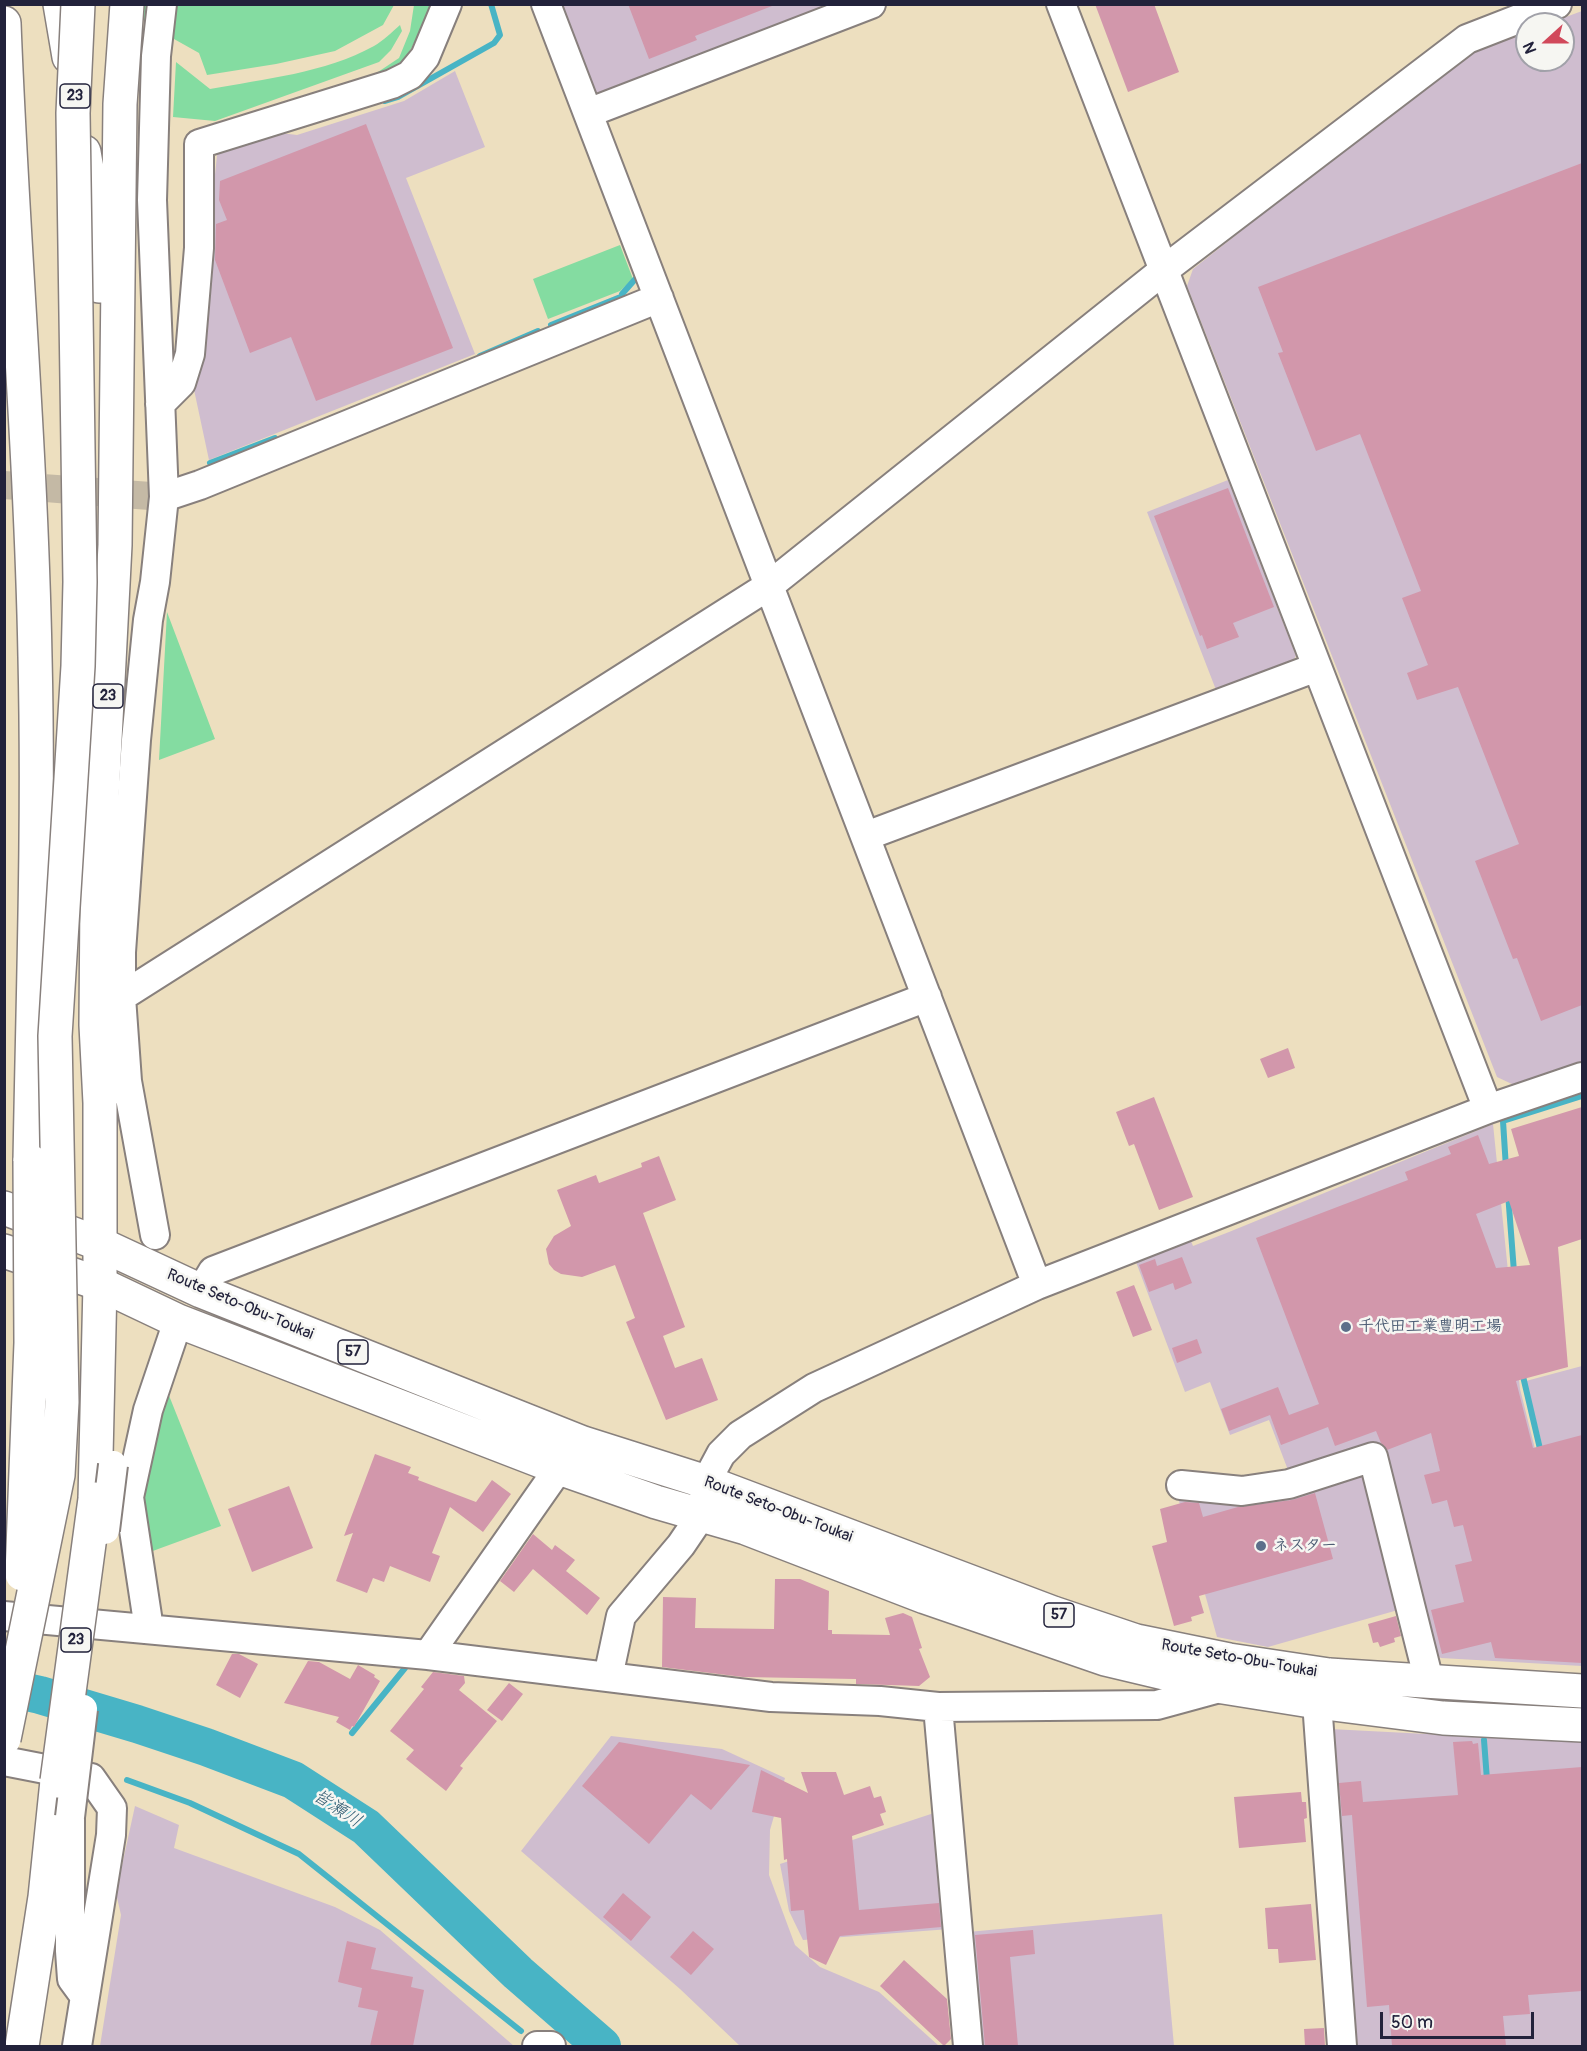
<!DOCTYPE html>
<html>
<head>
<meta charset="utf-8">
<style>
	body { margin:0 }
	#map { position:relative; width:1587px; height:2051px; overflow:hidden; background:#eddfbf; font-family:Pangolin,sans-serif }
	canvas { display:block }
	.frame { position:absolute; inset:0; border:6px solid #22223b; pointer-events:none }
	.north { position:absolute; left:1515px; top:12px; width:60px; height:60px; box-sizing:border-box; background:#f6f6f2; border:2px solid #a1a1a9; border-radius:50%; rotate:249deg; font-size:16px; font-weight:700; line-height:24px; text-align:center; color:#22223b }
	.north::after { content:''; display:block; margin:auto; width:21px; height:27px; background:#d1495b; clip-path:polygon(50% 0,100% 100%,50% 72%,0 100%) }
	.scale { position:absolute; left:1380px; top:2012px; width:154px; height:27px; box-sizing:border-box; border:3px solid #22223b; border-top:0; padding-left:8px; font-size:18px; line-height:21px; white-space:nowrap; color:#22223b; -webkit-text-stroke:4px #f6f6f2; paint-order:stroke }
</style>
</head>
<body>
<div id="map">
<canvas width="1587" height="2051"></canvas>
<div class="frame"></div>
<div class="north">N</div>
<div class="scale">50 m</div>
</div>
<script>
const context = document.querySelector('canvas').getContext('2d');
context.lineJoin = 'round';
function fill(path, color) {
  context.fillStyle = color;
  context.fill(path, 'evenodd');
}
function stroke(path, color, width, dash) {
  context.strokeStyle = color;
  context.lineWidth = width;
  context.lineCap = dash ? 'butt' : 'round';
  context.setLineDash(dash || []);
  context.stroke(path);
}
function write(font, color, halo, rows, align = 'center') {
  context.font = font + ' Pangolin,"Klee One",sans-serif';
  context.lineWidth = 5;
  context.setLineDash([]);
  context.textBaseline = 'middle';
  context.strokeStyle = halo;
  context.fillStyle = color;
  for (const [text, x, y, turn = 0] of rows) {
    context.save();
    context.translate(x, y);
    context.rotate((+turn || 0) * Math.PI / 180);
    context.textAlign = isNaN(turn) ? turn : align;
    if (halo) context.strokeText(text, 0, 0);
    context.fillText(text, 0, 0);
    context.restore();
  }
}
fill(new Path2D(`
	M555 5H835L590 97Z
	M1582 11V1062L1514 1085 1497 1077 1187 286 1193 269 1462 56 1527 32V60H1563V24H1547Z
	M455 71 485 147 406 178 475 354 209 460 193 385 218 146 272 132 297 135 404 101Z
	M1228 480 1296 656 1289 667 1218 695 1147 512Z
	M1493 1124 1520 1389 1582 1637V1666L1441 1658 1434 1653 1376 1445 1291 1478 1269 1420 1230 1435 1210 1382 1185 1392 1136 1262 1191 1241 1193 1246 1229 1232Z
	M1582 1366V1603L1526 1381Z
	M1366 1467 1405 1608 1268 1647 1217 1637 1177 1494Z
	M1330 1729 1582 1742V2046H1353Z
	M611 1736 722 1749 785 1778 770 1830 769 1875 795 1945 820 1967 879 1992 939 2046H740L680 1989 521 1851Z
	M135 1806 179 1825 174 1848 335 1907 380 1930 514 2046H100L121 1915 116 1893Z
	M940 1811 950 1929 803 1940 789 1911 780 1864Z
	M1162 1914 1174 2046H977L968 1932Z`), '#cfbdcf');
fill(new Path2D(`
	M120 5H394L383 25 335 51 276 64 207 75 199 53 174 39Z
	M414 5H432C414 35 414 65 377 76L375 74 399 58 410 31Z
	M400 25 402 31 391 50 379 62 215 121 173 117 176 62 210 89C264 79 325 73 374 46 383 41 392 32 400 25Z
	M620 245 633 279 620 291 548 319 533 279Z
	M167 612 215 739 159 760Z
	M168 1393 221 1526 150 1552 143 1506 162 1401Z`), '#84dca1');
stroke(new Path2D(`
	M385 101 398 97 494 43 500 35 491 4
	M551 325 623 296 622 294 638 276
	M480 356 538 331
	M210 463 275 438
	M1506 1168 1503 1121 1582 1096
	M1508 1193 1514 1272
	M1522 1372 1541 1453
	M352 1733 405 1668
	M1484 1740 1487 1780
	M127 1780 190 1803 299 1854 521 2031`), '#48b4c5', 6);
stroke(new Path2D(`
	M4 1687 40 1695 137 1724 206 1747 293 1780 366 1827 518 1973 602 2046`), '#48b4c5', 38);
fill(new Path2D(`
	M628 4H772V6L695 36 697 40 649 59Z
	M1095 4H1154L1179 72 1128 92Z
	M366 124 453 348 316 401 291 337 250 353 215 260 216 224 227 220 219 200 220 181Z
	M1582 163V1005L1541 1021 1517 958 1513 959 1475 861 1519 844 1458 687 1417 700 1407 673 1428 665 1402 598 1421 591 1360 434 1316 451 1278 353 1283 352 1258 287Z
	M1228 488 1274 607 1233 623 1239 637 1207 649 1202 635 1200 636 1154 516Z
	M1288 1048 1295 1068 1268 1078 1260 1059Z
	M1154 1097 1193 1197 1159 1210 1134 1144 1129 1146 1116 1112Z
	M1582 1107V1239L1558 1247 1568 1367 1516 1381 1533 1448 1582 1435V1663L1495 1658 1491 1642 1442 1654 1431 1610 1464 1602 1455 1565 1472 1561 1463 1525 1454 1527 1447 1500 1432 1504 1424 1475 1440 1471 1431 1433 1387 1450 1381 1443 1376 1431 1335 1446 1328 1427 1281 1445 1270 1415 1229 1431 1221 1409 1278 1387 1289 1415 1319 1404 1256 1238 1408 1180 1405 1172 1451 1154 1448 1147 1478 1135 1489 1164 1519 1156 1511 1129ZM1509 1201 1530 1265 1496 1268 1476 1214Z
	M659 1156 676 1200 643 1213 685 1327 663 1336 675 1368 702 1358 718 1400 666 1420 626 1322 635 1318 615 1265 582 1277 561 1274 554 1270 549 1264 546 1249 554 1236 571 1226 557 1190 596 1175 599 1183 642 1167 641 1163Z
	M1182 1257 1192 1283 1175 1290 1173 1283 1149 1292 1139 1265 1155 1259 1157 1266Z
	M1134 1285 1152 1330 1133 1337 1116 1292Z
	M1197 1339 1202 1353 1177 1363 1172 1348Z
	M375 1454 411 1467 408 1473 419 1477 418 1480 476 1502 492 1480 511 1494 483 1532 450 1507 432 1553 440 1556 430 1582 390 1566 384 1582 373 1578 367 1593 336 1581 353 1533 344 1536Z
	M289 1486 313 1548 252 1572 228 1509Z
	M1315 1493 1333 1559 1199 1596 1204 1613 1191 1617 1192 1621 1174 1626 1152 1546 1167 1542 1160 1509 1185 1502 1199 1503 1203 1517 1238 1507 1292 1500Z
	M533 1534 552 1550 555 1545 575 1560 566 1571 600 1598 587 1615 533 1569 514 1592 500 1581Z
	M775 1579H800L829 1591 828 1630H832V1634L890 1635 885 1618 903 1613 912 1617 922 1648 919 1649 930 1677 919 1686 889 1685 856 1684V1679L743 1677 662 1667 663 1597 696 1598 695 1628 774 1629Z
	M1396 1616 1401 1636 1394 1638 1395 1642 1380 1647 1378 1642 1373 1643 1368 1624Z
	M232 1654H239L258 1664 240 1698 216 1685Z
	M308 1661 319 1662 350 1679 358 1665 375 1675 374 1677 380 1681 354 1727 352 1726 350 1730 336 1722 339 1717 284 1703Z
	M433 1672 464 1676 465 1683 459 1690 497 1721 460 1766 463 1768 446 1791 406 1759 414 1750 390 1731 424 1689 421 1687Z
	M509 1683 523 1694 502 1721 487 1710Z
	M1472 1741 1473 1744 1478 1743 1481 1775 1582 1767V1991L1528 1995 1530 2014 1503 2016 1506 2046H1392L1389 2005 1367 2007 1352 1815 1342 1816 1339 1783 1361 1781 1363 1802 1458 1795 1453 1742Z
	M619 1742 750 1765 711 1810 691 1794 649 1844 582 1786Z
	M761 1770 808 1793 801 1772H836L844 1795 870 1786 874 1798 881 1796 886 1812 880 1814 884 1825 852 1836 859 1910 939 1903 941 1927 840 1936 826 1965 809 1957 804 1910 791 1911 787 1859 784 1860 781 1818 752 1812Z
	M1301 1792 1302 1802H1306L1307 1818 1304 1819 1306 1842 1239 1848 1234 1797Z
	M623 1893 651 1917 631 1941 603 1917Z
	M1311 1904 1316 1960 1279 1963 1278 1949H1268L1265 1908Z
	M1033 1930 1035 1954 1010 1957 1018 2046H985L975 1935Z
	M693 1931 714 1949 691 1975 670 1957Z
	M347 1941 376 1948 371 1969 413 1977 411 1987 424 1990 413 2046H370L378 2011 358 2007 362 1988 338 1982Z
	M904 1960 947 1999 951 2039 944 2046 880 1986Z
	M1324 2028 1325 2046H1305L1304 2029Z`), '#d297ab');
stroke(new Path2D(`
	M4 485 164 497`), '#c4b9a5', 28, [28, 14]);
const minor = new Path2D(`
	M546 4 1037 1285
	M1061 4 1488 1109
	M588 113 871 4
	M160 404 181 383 190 354 199 248V144L392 84 410 75 425 57 447 4
	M164 497 200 485 659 298
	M866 836 1317 667
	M121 997 770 585 1164 270 1467 39 1557 4
	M127 1081 155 1235
	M100 1103 110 1087 127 1081 121 997V952L136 740 148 620 155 582 164 497 152 200 156 56 162 4
	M201 1291 213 1271 927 997
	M1181 1485 1242 1491 1289 1484 1373 1457 1429 1681
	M4 1616 428 1655 771 1697 880 1701 938 1707 1157 1705 1223 1687
	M149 1629 129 1497 148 1410 178 1321
	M428 1655 559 1468
	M608 1677 621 1616 681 1545 702 1514 706 1482 721 1454 740 1435 814 1388 1037 1285 1488 1109 1582 1077
	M1317 1702 1342 2046
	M938 1707 968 2046
	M4 1761 91 1778 112 1808 111 1835 77 2046
	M70 1817V1951L72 1979 83 1994
	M537 2046H551`);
const major = new Path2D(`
	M4 1208 100 1244 201 1291 583 1443 706 1482 1053 1613 1136 1641 1229 1660 1329 1675 1582 1691
	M4 1251 100 1284 178 1321 559 1468 656 1502 746 1528 925 1597 1105 1659 1223 1687 1317 1702 1443 1718 1582 1725`);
const highway = new Path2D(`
	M60 4 69 57
	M4 23C12 235 31 446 35 657 39 825 33 993 30 1161
	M84 152 90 187 99 286
	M95 1499 100 1284V1103L96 1025 97 895 115 545 120 104 127 4
	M22 2046 45 1897 57 1781`);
stroke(minor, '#88807d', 32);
stroke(major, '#88807d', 36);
stroke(highway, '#88807d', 36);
stroke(minor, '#fff', 28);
stroke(major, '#fff', 33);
stroke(highway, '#fff', 33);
const minorBridge = new Path2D(`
	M105 1530 113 1465
	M70 1817 83 1709`);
const highwayBridge = new Path2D(`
	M22 1574 31 1343 30 1161
	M4 1739 58 1475 62 1402 55 1036 78 666 80 582 73 113 78 4
	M57 1781 95 1499`);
stroke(minorBridge, '#88807d', 32, []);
stroke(highwayBridge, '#88807d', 36, []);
stroke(minorBridge, '#fff', 28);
stroke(highwayBridge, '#fff', 33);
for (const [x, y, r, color] of [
	[1346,1327,6,"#5c6f8a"],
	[1261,1546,6,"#5c6f8a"]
]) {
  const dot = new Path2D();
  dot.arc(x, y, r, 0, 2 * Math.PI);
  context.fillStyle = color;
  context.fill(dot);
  stroke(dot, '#f6f6f2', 2);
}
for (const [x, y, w] of [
	[75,96,30],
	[108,696,30],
	[353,1352,30],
	[1059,1615,30],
	[76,1640,30]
]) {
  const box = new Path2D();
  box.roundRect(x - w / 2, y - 12, w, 24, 4.5);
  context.fillStyle = '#f6f6f2';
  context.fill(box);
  stroke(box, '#22223b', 1.5);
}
write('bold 15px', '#22223b', null, [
	["23",75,96],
	["23",108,696],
	["57",353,1352],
	["57",1059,1615],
	["23",76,1640]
]);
write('16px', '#22223b', '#f6f6f2', [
	["Route Seto-Obu-Toukai",240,1305,23],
	["Route Seto-Obu-Toukai",778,1510,21],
	["Route Seto-Obu-Toukai",1239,1659,10]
]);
write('bold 16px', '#4e5e75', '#f6f6f2', [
	["千代田工業豊明工場",1358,1327],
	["ネスター",1273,1546]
], 'left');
write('italic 18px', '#315c72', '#f6f6f2', [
	["皆瀬川",337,1809,33]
]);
</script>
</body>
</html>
